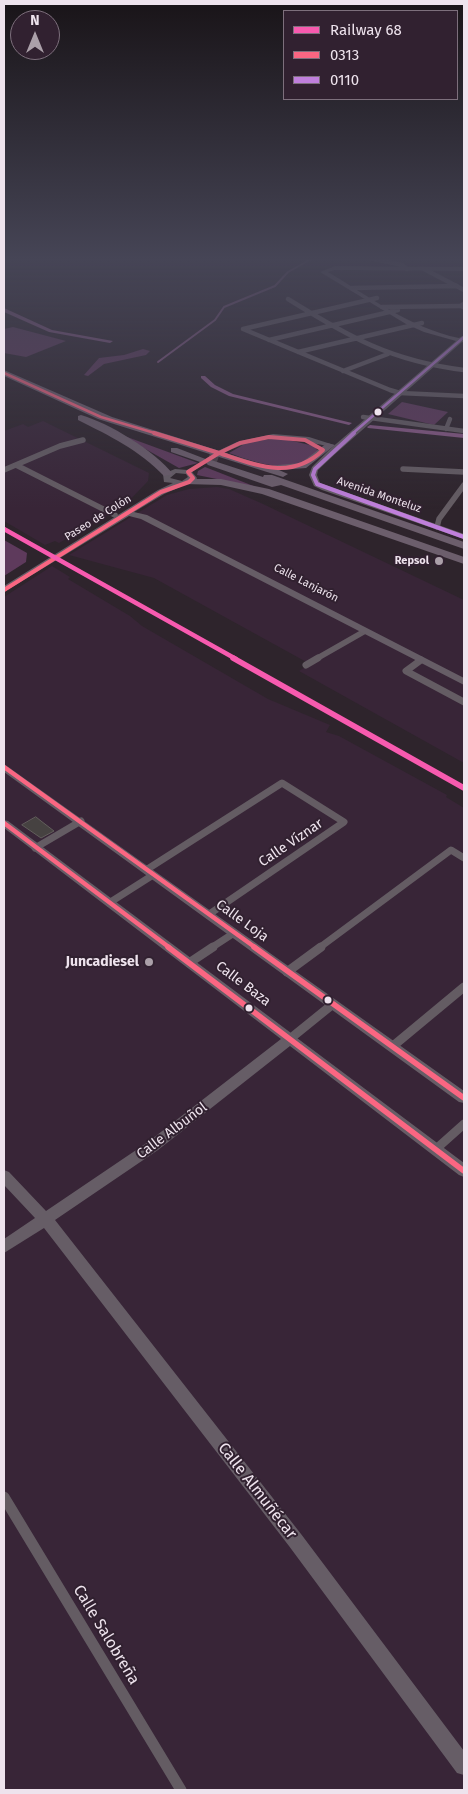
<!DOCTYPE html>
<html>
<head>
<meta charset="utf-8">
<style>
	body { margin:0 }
	#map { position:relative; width:468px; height:1794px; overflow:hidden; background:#2e242c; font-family:"Fira Sans",sans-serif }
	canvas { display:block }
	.frame { position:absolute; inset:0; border:5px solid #eee3ed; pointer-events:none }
	.legend { position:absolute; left:283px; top:10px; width:175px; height:90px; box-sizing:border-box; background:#312130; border:1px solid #7d6f7c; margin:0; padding:6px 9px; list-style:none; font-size:15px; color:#eee3ed }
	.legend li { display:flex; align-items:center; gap:10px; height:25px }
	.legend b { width:25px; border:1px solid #7d6f7c }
	.north { position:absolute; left:10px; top:10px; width:50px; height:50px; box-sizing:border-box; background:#312130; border:1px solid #7d6f7c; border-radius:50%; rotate:0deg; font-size:14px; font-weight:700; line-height:20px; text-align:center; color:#eee3ed }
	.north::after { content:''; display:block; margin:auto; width:18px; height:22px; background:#aba0a9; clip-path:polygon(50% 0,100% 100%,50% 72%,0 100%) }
</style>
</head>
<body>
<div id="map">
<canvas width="468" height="1794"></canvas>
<div class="frame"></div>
<ul class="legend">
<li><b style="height:6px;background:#f75aaf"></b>Railway 68</li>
<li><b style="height:6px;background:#fa6682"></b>0313</li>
<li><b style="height:6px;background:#c07fdc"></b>0110</li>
</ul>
<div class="north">N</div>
</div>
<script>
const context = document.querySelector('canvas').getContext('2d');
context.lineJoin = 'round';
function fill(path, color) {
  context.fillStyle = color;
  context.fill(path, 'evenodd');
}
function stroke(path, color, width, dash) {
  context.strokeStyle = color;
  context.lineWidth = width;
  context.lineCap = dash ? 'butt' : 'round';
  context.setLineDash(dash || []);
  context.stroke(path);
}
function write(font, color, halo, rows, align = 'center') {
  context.font = font + ' "Fira Sans",sans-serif';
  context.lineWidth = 4;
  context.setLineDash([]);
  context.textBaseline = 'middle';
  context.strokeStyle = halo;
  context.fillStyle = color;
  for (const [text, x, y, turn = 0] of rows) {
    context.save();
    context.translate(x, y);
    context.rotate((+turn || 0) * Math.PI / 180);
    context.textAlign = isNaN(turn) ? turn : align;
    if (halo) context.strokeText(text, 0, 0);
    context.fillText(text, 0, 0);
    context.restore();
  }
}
fill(new Path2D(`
	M43 421 149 473 148 481 126 504 59 543 55 541 45 545 4 521V431L23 424 28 427Z
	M217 487 229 489 263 504 464 600V763L299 671 310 664 154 578 69 555 167 495 189 489Z
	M52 566 70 577 68 579 130 616 142 626 268 699 330 725 326 732 339 736 447 795 446 797 464 808V1790H4V597Z`), '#382537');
fill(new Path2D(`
	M13 327 66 341 26 357 4 353V329Z
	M143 349 150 351 146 355 104 364 88 376 84 375 99 358 124 355Z
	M402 402 448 412 434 425 388 414Z
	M119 434 198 463 179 468Z
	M280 438 314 446 318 451C312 455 305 462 298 464 275 470 251 461 229 453L248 442Z
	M205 467 256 487 197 475 198 471Z
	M4 540 27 553 26 562 4 576Z`), '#5e3a5c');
stroke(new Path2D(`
	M158 362 215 320 224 307 275 286 288 272 313 258`), '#875985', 2);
fill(new Path2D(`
	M4 308 52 330 113 341 110 343 49 332 4 312Z
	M201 376H205L215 385 233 394 352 423 349 425 229 396 211 387 201 378Z
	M370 425 464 434V438L368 428 367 427Z`), '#875985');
const building = new Path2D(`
	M36 817 41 821 54 831 41 838 22 825Z`);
fill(building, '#464241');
stroke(building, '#625e5c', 1);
stroke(new Path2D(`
	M209 456 218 459`), '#4b4149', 11, [11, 5.5]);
stroke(new Path2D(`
	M370 258 402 265 407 269
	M424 269 464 290
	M352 288 457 286
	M288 299C349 337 391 361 464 370
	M382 307 460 306
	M243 329 390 390 400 393 464 396
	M243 329 377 298
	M269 340 398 310
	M298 352 422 323
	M343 371 388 354
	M363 417 464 431
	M446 429 450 419`), '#645c63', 4.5);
stroke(new Path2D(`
	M16 465 115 515
	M403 469 464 472
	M4 470 60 446 83 440
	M437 527 439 519 464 485
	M316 659 365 631`), '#645c63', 5.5);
stroke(new Path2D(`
	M421 660 406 671 464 702
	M306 665 318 658
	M35 848 81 821
	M146 870 282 783 344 822 208 915
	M109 903 153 875
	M211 948 234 933
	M319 948 451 850 464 858`), '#645c63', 7);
stroke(new Path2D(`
	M189 963 213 947
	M287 972 321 947
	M291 1038 333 1004
	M393 1046 464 987
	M436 1149 464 1124`), '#645c63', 9);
stroke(new Path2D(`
	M4 1497 181 1790`), '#645c63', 11);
fill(new Path2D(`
	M335 266 464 267V271L335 270 328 272C370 297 410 328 459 338L464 335V343L462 342 335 454 318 470 317 475 320 483 328 486 464 534V539L322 490 314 486 309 475 312 467 329 450 456 341 424 332 406 324 320 272Z
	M464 301V310L458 307V305Z
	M273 434 309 437 334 445 330 447C268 431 245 438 192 472L197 478 196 480 164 494 134 512 147 515 464 678V685L141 519 129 516 4 592V586L158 490 173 483 164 482 163 474 175 469 187 470 220 450 237 442ZM176 473 186 474 188 477 182 481 170 478Z
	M4 764 464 1091V1103L459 1102 4 772Z
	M4 820 8 821 291 1033 295 1035 297 1038 464 1163V1177L459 1175 290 1046 158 1150 55 1220 301 1534 464 1751V1775L457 1773 289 1546 44 1228 4 1253V1239L35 1218 4 1185V1170L9 1172 46 1211 148 1142 281 1039 4 828Z`), '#665d66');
fill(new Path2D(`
	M4 370 112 417 267 466 301 463 327 443 335 445 306 468 279 470 288 474 283 477 98 419 4 376Z
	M81 415C109 423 155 451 173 474L164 476C139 450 110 436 78 420V416Z
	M171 448H177L208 460 203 463 171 452Z
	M211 460 263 477 264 475H272L464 542V549L281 485 272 487 208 465 206 463Z
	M189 479H221L269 489 464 557V564L262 494 221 485 185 484V480Z`), '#6c5e6c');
stroke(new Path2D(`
	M4 373 101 417 158 434`), '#fa6682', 2.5);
stroke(new Path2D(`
	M154 433 219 453
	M269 437 305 440 323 450C291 481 256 465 219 453L240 443Z
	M4 590 161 492 189 482 193 478 188 472 219 453`), '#fa6682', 4);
stroke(new Path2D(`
	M4 767 256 948
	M4 823 170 948`), '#fa6682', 4.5);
stroke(new Path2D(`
	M168 947 464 1171
	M254 947 464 1098`), '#fa6682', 5.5);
stroke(new Path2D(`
	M352 434 464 337`), '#c07fdc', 2.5);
stroke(new Path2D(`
	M354 433 315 469 313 475 317 484 464 537`), '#c07fdc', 4);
stroke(new Path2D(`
	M4 529 236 659`), '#f75aaf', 4.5);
stroke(new Path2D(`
	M233 658 464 788`), '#f75aaf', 5.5);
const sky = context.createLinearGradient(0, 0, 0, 509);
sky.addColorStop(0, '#191418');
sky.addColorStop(0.51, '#464556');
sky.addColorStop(1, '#46455600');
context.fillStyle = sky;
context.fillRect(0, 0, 468, 509);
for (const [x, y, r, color] of [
	[378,412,4.5,"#eee3ed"],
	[439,561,5,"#aba0a9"],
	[149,962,5,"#aba0a9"],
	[328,1000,4.5,"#eee3ed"],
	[249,1008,4.5,"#eee3ed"]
]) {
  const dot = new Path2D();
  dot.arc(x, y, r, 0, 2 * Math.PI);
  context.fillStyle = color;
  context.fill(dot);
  stroke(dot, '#312130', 2);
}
write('11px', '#eee3ed', '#312130', [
	["Avenida Monteluz",379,495,19],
	["Paseo de Colón",98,518,-32],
	["Calle Lanjarón",306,583,27]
]);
write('bold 11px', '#eee3ed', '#312130', [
	["Repsol",429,561]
], 'right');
write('14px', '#eee3ed', '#312130', [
	["Calle Víznar",291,843,-34],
	["Calle Loja",242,921,36],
	["Calle Baza",243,984,37],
	["Calle Albuñol",172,1131,-37]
]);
write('bold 14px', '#eee3ed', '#312130', [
	["Juncadiesel",139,962]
], 'right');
write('16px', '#eee3ed', '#312130', [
	["Calle Almuñécar",257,1491,52],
	["Calle Salobreña",106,1635,59]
]);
</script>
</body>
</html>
